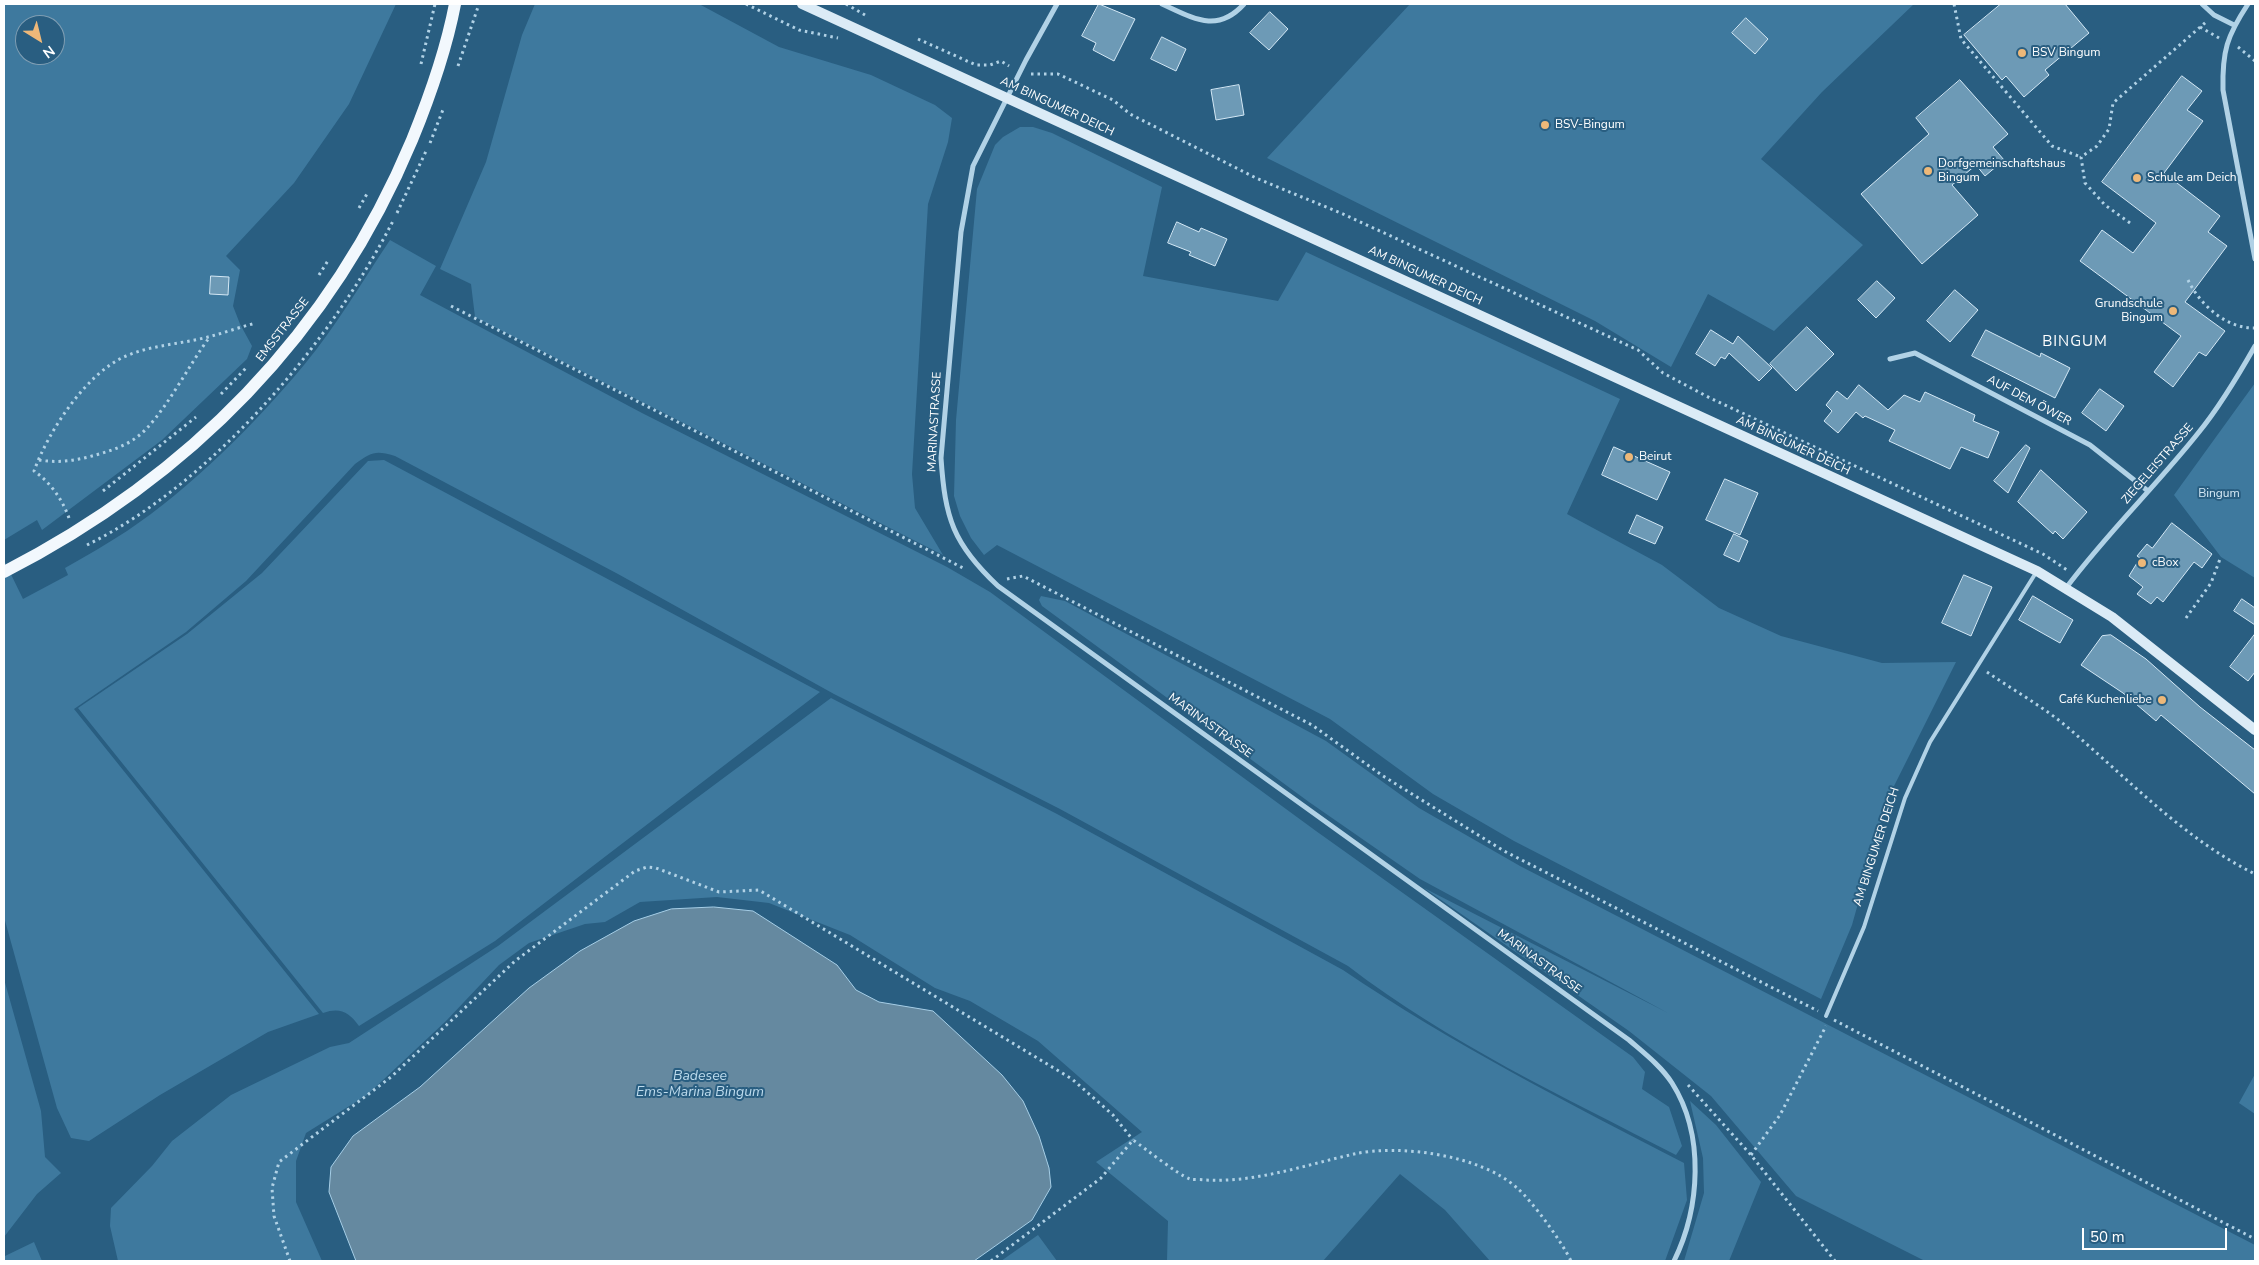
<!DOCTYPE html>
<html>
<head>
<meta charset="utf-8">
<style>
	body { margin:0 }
	#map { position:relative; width:2259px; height:1265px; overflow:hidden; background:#295e81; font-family:"Nunito Sans",sans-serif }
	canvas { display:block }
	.frame { position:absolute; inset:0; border:5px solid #fff; pointer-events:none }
	.north { position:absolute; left:15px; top:15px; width:50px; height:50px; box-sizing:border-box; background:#295e81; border:1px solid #7f9eb3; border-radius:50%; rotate:144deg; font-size:14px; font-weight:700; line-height:20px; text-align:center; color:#fff }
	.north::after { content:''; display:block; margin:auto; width:18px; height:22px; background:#edb879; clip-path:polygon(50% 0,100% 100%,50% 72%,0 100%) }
	.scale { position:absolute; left:2082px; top:1228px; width:145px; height:22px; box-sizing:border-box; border:2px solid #fff; border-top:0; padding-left:6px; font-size:15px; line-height:18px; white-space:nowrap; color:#fff; -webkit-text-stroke:4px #295e81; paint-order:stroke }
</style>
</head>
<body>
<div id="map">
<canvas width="2259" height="1265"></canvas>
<div class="frame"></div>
<div class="north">N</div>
<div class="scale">50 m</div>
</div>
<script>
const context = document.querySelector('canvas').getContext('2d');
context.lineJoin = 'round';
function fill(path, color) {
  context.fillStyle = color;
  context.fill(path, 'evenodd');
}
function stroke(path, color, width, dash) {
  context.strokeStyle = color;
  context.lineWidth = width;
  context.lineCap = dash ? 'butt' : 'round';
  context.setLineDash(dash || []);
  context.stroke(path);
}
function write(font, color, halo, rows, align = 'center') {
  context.font = font + ' "Nunito Sans",sans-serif';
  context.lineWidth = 4;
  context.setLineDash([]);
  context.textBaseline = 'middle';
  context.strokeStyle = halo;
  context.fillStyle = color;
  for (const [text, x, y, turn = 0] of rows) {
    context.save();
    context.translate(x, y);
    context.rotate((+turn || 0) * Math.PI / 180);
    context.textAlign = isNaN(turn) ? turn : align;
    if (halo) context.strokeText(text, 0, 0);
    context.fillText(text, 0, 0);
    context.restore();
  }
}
fill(new Path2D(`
	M4 4H396L349 104 294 183 226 256 240 270 233 306 240 324 252 346 247 359 162 440 42 530 37 520 4 540ZM25 25H55V55H25Z
	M535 4H699L779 47 871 75 935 105 952 118 948 142 928 204 912 474 915 508 943 555 475 317 471 284 440 269 486 162 522 35Z
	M1410 4H1914L1822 92 1761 159 1863 245 1774 331 1708 294 1671 367 1595 321 1267 158Z
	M1020 127H1033L1052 133 1162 187 1143 276 1278 301 1306 252 1620 399 1567 514 1662 565 1719 608 1781 636 1882 663 1956 662 1887 800 1852 925 1821 999 1514 841 1433 794 1330 719 997 545 984 555 971 538 960 516 954 496 956 420 977 189 995 145 1003 137Z
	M390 240 436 266 420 295 642 413 947 567 990 592 1316 831 1633 1057 1645 1072 1642 1089 1669 1107 1682 1146 1676 1155C1564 1097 1448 1043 1348 966L1060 809 834 694 618 574 395 456C375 450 372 452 355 464L246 581 186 632 74 709 319 1014 268 1032 160 1095 89 1141 71 1138 57 1108 4 917V560L23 599 68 575 65 568C86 556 107 544 127 531 190 489 256 423 304 365 336 326 362 282 390 240Z
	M2255 383V578L2221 557 2174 495Z
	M384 460 820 692 495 941 359 1026C349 1012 340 1007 323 1013L78 708 187 634 262 573 368 461Z
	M1041 596 1065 601 1326 741 1419 808 1520 866 2255 1245V1261H1925L1796 1196 1711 1096 1629 1031 1424 888 1668 1013 1420 879 1309 802 1042 606 1039 600Z
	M831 698 1057 814 1343 970C1452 1044 1568 1103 1684 1163L1687 1200 1665 1261H1490L1445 1210 1400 1174 1323 1261H1167L1168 1221 1096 1162 1142 1132 1038 1041 970 1001 935 988 850 935 769 903 717 897 640 902 605 922 585 924 529 943 499 965 446 1021 367 1095 306 1133 296 1161V1202L322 1261H118L110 1226 111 1208 152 1166 172 1141 231 1095 330 1047 349 1043 498 946Z
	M4 979 41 1111 45 1157 61 1173 37 1194 4 1237Z
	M2255 1074V1114L2239 1103Z
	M1690 1101 1716 1125 1761 1182 1729 1261H1684L1704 1193 1703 1158Z
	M1038 1235 1057 1261H1001Z
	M34 1242 42 1261H4V1249L5 1256Z`), '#3e799e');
const water = new Path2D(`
	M714 907 753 911 837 965 856 990 879 1002 933 1011 1002 1075 1023 1101 1039 1136 1049 1168 1051 1187 1032 1220 974 1261H356L329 1192 331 1167 353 1136 420 1087 529 988 580 951 634 921 671 909Z`);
fill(water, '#6589a0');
stroke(water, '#a6cee6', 1);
const building = new Path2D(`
	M1099 4 1135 19 1114 61 1093 50 1096 43 1082 36Z
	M2001 4H2065L2089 33 2045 70 2049 75 2024 97 2006 76 2002 80 1964 35Z
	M1270 12 1288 29 1269 50 1250 33Z
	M1746 18 1768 39 1755 54 1732 33Z
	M1162 37 1186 49 1176 71 1151 59Z
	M2182 76 2202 91 2187 110 2203 121 2164 173 2220 216 2208 232 2227 246 2185 302 2225 331 2206 356 2199 352 2173 387 2154 372 2181 336 2080 261 2102 230 2133 253 2156 223 2102 182Z
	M1960 80 2008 134 1993 147 2004 160 1985 176 1976 165 1952 185 1978 215 1922 264 1861 194 1929 134 1916 118Z
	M1239 85 1244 115 1216 120 1211 90Z
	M1177 222 1199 232 1201 228 1227 239 1215 266 1189 255 1191 252 1168 243Z
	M211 276 229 277 228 295 210 294Z
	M1877 281 1895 298 1876 318 1858 300Z
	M1955 290 1978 310 1950 342 1927 321Z
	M1807 327 1834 354 1796 391 1770 364Z
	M1711 330 1733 344 1738 336 1772 368 1759 381 1729 353 1725 359 1721 357 1715 366 1696 354Z
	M1986 330 2040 357 2041 353 2070 368 2055 398 1972 356Z
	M1859 385 1888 410 1904 395 1920 402 1925 392 1975 415 1973 421 1999 432 1988 458 1961 447 1950 469 1889 441 1895 430 1865 416 1863 418 1856 412 1838 433 1824 421 1832 411 1826 405 1837 391 1847 399Z
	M2100 389 2124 406 2106 431 2082 413Z
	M2026 445 2030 448 2008 493 1994 481Z
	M1614 447 1670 472 1657 500 1602 475Z
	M2041 470 2087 512 2063 539 2055 531 2053 534 2018 502Z
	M1725 479 1758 493 1740 535 1706 520Z
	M1637 515 1663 527 1655 544 1629 533Z
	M2172 523 2212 554 2202 568 2194 562 2163 602 2157 597 2151 604 2137 594 2143 587 2129 576 2140 558 2137 556 2147 544 2152 548Z
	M1734 534 1748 541 1739 562 1724 555Z
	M1964 575 1992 587 1971 636 1942 623Z
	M2033 596 2073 620 2060 643 2019 620Z
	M2242 599 2255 608V625L2234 611Z
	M2255 634V672L2248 681 2230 667Z
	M2111 635 2146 659 2200 707 2255 750V794L2161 715 2156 721 2123 693 2081 665 2102 636Z`);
fill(building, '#6d9ab6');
stroke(building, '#d4e8f5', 1);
stroke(new Path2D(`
	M746 4 799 30 838 38
	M846 4 865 15
	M1954 4 1961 39 2052 146 2081 157
	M2200 27 2219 38
	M918 39 976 65H990L1001 61 1009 66
	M2238 47 2255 61
	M421 64 435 4
	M458 66 479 4
	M1031 74H1058L1113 100 1130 114 1256 178 1343 214 1638 350 1663 373 1710 398 2043 554 2067 570
	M430 143 444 107
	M359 208 368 192
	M397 213 427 149
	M2130 223 2105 205 2085 183 2081 157 2097 146 2109 129 2113 103 2206 22
	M319 275 329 259
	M2188 280C2200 305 2227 329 2255 328
	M451 306 965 569
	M221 394 246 368
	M39 460C57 463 74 461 92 456 107 452 124 447 137 437 161 420 190 363 209 338
	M103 491 196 417
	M69 518C62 499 51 483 34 471 48 432 86 373 126 356 152 345 181 344 208 337 224 333 240 327 256 323
	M87 545C212 483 330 344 393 221
	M1007 579 1023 576 1312 725 1383 776 1504 851 1818 1011
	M2186 618 2211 583 2220 559
	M1987 672C2013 690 2042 706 2066 726 2126 777 2184 839 2255 874
	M1834 1020 2255 1239
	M1688 1085 1751 1155 1835 1261
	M1751 1155 1780 1115 1826 1026
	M290 1261 274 1216 272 1188 279 1162 391 1077 515 961 635 871 647 867 656 868 719 892 759 890 1072 1079 1113 1115 1133 1140
	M991 1261 1101 1178 1133 1140C1146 1149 1177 1174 1190 1179 1194 1180 1200 1179 1205 1180 1255 1183 1305 1165 1354 1154 1400 1144 1481 1155 1517 1188 1533 1202 1562 1242 1571 1261`), '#b1d2e6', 3, [2.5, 4]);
stroke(new Path2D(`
	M1826 1016 1864 927 1905 798 1930 742 2037 571`), '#b1d2e6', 4);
stroke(new Path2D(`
	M1057 4 1026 60 973 166 961 232 941 458C945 518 953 544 998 586L1629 1040C1644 1053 1661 1066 1672 1083 1705 1135 1700 1208 1674 1261
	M1162 4C1193 18 1217 34 1244 4
	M2202 4 2214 15 2234 25
	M2248 4C2227 36 2222 51 2223 90L2255 259
	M1890 359 1915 353 2090 445 2148 491
	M2066 588C2107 533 2157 485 2199 432 2221 405 2238 376 2255 346`), '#b1d2e6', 5);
stroke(new Path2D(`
	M802 4 2037 571 2112 617 2255 730`), '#dbebf6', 10);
stroke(new Path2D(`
	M4 572C189 477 331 334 412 140 430 96 446 51 455 4`), '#f2f8fd', 12);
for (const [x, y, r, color] of [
	[2022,53,5,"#edb879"],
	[1545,125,5,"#edb879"],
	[1928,171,5,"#edb879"],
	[2137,178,5,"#edb879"],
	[2173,311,5,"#edb879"],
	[1629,457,5,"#edb879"],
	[2142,563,5,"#edb879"],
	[2162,700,5,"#edb879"]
]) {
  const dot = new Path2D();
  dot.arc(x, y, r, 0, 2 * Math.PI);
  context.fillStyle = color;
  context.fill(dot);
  stroke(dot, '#295e81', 2);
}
write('12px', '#fff', '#295e81', [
	["BSV Bingum",2032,53],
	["BSV-Bingum",1555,125],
	["Dorfgemeinschaftshaus",1938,164],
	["Bingum",1938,178],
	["Schule am Deich",2147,178],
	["Grundschule",2163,304,"right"],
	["Bingum",2163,318,"right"],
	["Beirut",1639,457],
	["cBox",2152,563],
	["Café Kuchenliebe",2152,700,"right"]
], 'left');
write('12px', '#fff', '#295e81', [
	["AM BINGUMER DEICH",1057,107,25],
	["AM BINGUMER DEICH",1425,276,25],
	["EMSSTRASSE",283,330,-52],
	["AUF DEM ÖWER",2029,401,28],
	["MARINASTRASSE",935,422,-87],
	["AM BINGUMER DEICH",1793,446,25],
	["ZIEGELEISTRASSE",2158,464,-49],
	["MARINASTRASSE",1210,726,36],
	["AM BINGUMER DEICH",1877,847,-72],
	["MARINASTRASSE",1539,962,36]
]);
write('12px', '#d4e8f5', '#295e81', [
	["Bingum",2219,494]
]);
write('italic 14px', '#bddbed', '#295e81', [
	["Badesee",700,1077],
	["Ems-Marina Bingum",700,1093]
]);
context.letterSpacing = '1px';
write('15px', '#fff', '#295e81', [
	["BINGUM",2075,342]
]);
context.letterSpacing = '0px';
</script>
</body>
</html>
